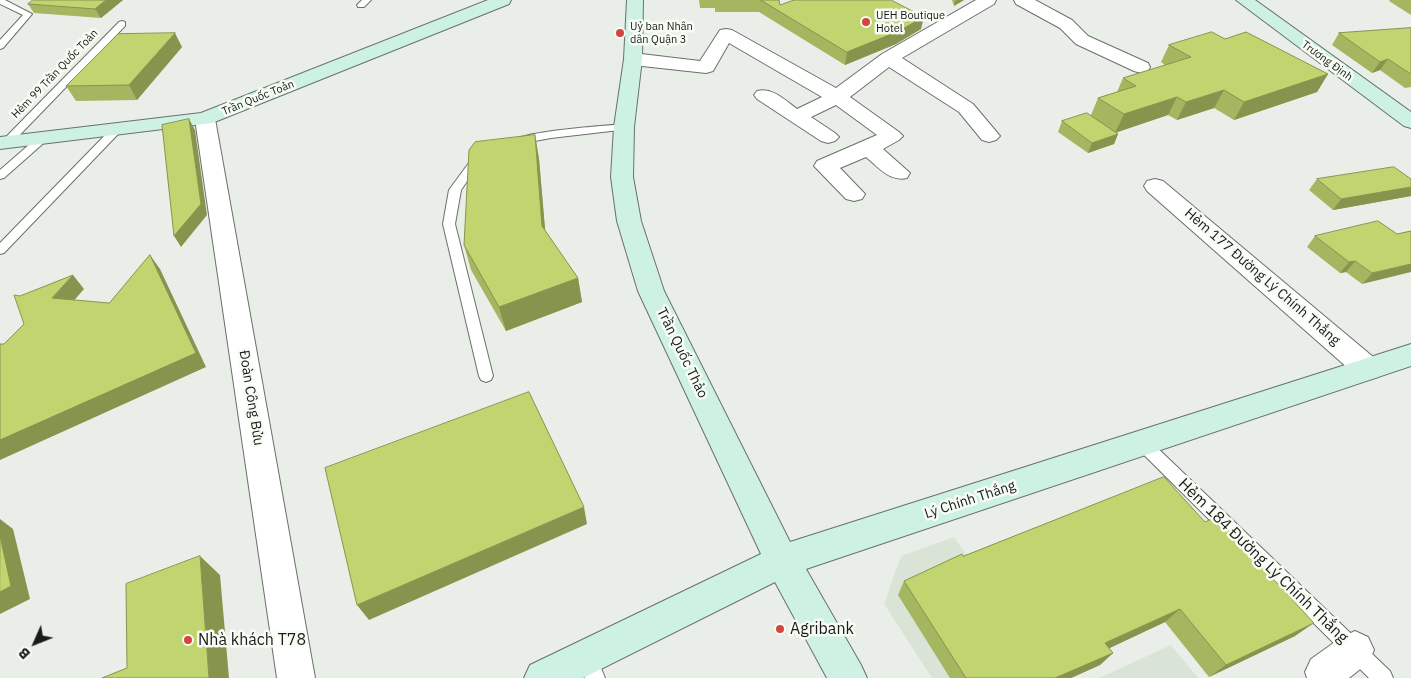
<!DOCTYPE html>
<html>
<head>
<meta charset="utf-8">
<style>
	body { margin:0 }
	#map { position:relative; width:1411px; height:678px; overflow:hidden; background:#e9efe8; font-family:"IBM Plex Sans",sans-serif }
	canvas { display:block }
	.north { position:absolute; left:10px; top:618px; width:50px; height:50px; -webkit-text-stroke:4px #f7fdf5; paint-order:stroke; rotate:226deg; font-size:14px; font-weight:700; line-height:20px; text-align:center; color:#191b19 }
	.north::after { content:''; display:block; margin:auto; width:18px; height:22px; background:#191b19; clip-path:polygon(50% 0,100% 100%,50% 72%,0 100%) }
</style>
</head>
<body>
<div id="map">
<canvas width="1411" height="678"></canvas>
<div class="north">B</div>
</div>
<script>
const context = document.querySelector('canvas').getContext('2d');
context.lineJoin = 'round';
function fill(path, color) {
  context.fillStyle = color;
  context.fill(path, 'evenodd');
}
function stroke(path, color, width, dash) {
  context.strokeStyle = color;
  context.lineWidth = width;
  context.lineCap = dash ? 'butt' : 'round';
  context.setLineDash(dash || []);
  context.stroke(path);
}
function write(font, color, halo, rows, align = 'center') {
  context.font = font + ' "IBM Plex Sans",sans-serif';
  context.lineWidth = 5;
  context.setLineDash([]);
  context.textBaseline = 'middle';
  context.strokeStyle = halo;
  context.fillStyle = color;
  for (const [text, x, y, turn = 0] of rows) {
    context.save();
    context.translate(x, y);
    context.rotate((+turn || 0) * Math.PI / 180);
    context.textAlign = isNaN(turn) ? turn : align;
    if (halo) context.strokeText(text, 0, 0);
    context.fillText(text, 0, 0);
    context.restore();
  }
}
fill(new Path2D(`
	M954 537 1056 678H932L884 604 901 556Z
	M1171 645 1198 678H1099Z`), '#d9e4d7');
const lane = new Path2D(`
	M0 0H5L32 14 3 48 0 49V40L23 15 0 4Z
	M362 0H371L364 7H358L357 5Z
	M122 21 125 22V26L11 144H3L2 142 3 140 119 22Z
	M624 124 628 125 629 127 628 129 551 138 518 144 513 141C523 131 605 126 624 124Z
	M117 126 122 129 121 131 4 253 0 254V243L113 127Z
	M43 135 48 138 47 140 4 178 0 179V170L39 136Z
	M478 155 483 158 461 190 455 224 493 376 491 380 486 382 481 380 479 376 443 224 449 190 474 156Z
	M1142 437 1147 438 1390 671 1393 678H1369L1137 448 1134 443 1137 438Z
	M587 648 594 650 605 678H585L578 657 580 650Z`);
const street = new Path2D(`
	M976 0H996L994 4 902 58 973 104 1000 136 996 140 989 142 982 140 959 112 889 67 850 97 899 132 903 136 899 140 883 149 910 173 907 178C890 182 878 167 866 157L840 168 865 194 862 199 854 201 846 199 814 166 817 161 877 135 836 105 811 117 835 133 839 137 835 141 828 143 821 141 757 99 754 95 757 91C772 87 785 100 797 109L822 97 729 43 713 71 706 73 633 65 626 63 624 59 626 55 633 53 700 61 720 30 726 29 732 30 836 88 882 54Z
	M1014 0H1035L1072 20 1088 36 1148 63 1150 67 1148 71 1141 73 1134 71 1076 44 1060 28 1016 4Z
	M205 113 212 115 215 119 315 678H277L195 119 198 115Z
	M1155 179 1163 181 1378 361 1382 369 1378 377 1368 380 1358 377 1147 191 1144 186 1147 181Z
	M1355 631 1368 637 1374 650 1368 663 1349 678H1307L1305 672 1311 659 1342 637Z`);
const secondary = new Path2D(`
	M488 0H511L509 4 212 123 0 149V137L201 113Z
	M627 0H643L642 59 634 127 633 177 641 221 664 291 790 542 1411 344V366L806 569 861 665 867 678H827L775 582 583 678H524L530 665 761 554 638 291 617 221 611 177 614 127 624 59Z
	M1236 0H1255L1411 112V128L1404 126Z`);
stroke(lane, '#6b706a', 2);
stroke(street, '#6b706a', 2);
stroke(secondary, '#6b706a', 2);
fill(lane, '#fff');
fill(street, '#fff');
fill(secondary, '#cdf1e2');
fill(new Path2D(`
	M123 0 101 18 34 13 28 4Z
	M699 0H779L780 5 921 29 896 44 845 65 759 12H715V8H700Z
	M952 0H964L954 6Z
	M1390 0H1411V15L1389 1Z
	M1411 28V87L1405 88 1380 70 1372 73 1332 45 1339 33Z
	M1225 39 1328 74 1317 92 1234 120 1214 108 1177 120 1168 115 1116 132 1118 134 1114 144 1088 153 1058 132 1062 121 1091 115 1098 98 1117 92 1123 78 1165 65 1161 62 1169 45Z
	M182 47 137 100 76 101 66 86Z
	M535 135 539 159 545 231 578 278 582 302 506 331 471 270 464 245Z
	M1317 179H1411V196L1333 210 1309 190Z
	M1411 231 1362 284 1346 272 1340 273 1307 247 1315 236 1397 234Z
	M963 556 1295 636 1209 677 1165 622 1109 648 1113 653 1100 665 1071 678H950L898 595 904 581Z`), '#a5b660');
fill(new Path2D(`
	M106 0H123L101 18 95 9Z
	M957 0H964L954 6 955 1Z
	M924 17 921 29 896 44 845 65 847 52Z
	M175 33 182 47 137 100 129 85Z
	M1388 59 1380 70 1372 73 1380 62Z
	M1328 74 1317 92 1234 120 1244 102Z
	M1224 90 1214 108 1177 120 1186 102Z
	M1177 97 1168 115 1115 133 1124 114Z
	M189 119 195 130 207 215 181 247 174 236Z
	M1118 134 1114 144 1088 153 1092 143Z
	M535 135 539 159 547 251 542 226Z
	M1411 187V196L1333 210 1341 199Z
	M150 255 160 269 206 367 0 460V440Z
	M1355 261 1346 272 1340 273 1349 262Z
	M1411 264V272L1362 284 1372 273Z
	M73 275 84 289 64 312 52 298Z
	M578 278 582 302 506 331 499 307Z
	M584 507 587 524 369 620 357 605Z
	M0 519 13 529 30 599 0 614Z
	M200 556 220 575 229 678H209Z
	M1180 609 1165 622 1093 656 1105 643Z
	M1314 623 1295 636 1209 677 1226 665Z
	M1113 653 1100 665 1071 678H1055Z`), '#86944e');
const building = new Path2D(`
	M33 0H106L95 9 28 4Z
	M761 0H779L780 5 794 0H891L924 17 899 31 847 52Z
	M1411 28V74L1388 59 1380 62 1339 33Z
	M1212 32 1225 39 1246 32 1328 74 1244 102 1224 90 1186 102 1177 97 1124 114 1098 98 1136 86 1123 78 1191 57 1169 45Z
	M175 33 129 85 66 86 118 34Z
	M1087 113 1118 134 1092 143 1062 121Z
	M189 119 201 204 174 236 162 125Z
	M535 135 542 226 578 278 499 307 464 245 469 150 475 142Z
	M1394 167 1411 179V187L1341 199 1317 179Z
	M1378 221 1397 234 1411 231V264L1372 273 1355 261 1349 262 1315 236Z
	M150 255 196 353 0 440V344H4L24 324 14 295 20 296 73 275 52 298 109 303Z
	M529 392 584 507 357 605 325 468Z
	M1164 477 1205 522 1216 517 1314 623 1226 665 1180 609 1105 643 1113 653 1055 678H966L904 581 962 554 963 556Z
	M0 536 11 586 0 592Z
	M200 556 209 678H102L127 668 126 584Z`);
fill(building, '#c0d470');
stroke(building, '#86944e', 1);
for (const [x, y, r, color] of [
	[866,22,5,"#d4463b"],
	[620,33,5,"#d4463b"],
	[780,629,5,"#d4463b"],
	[188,640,5,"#d4463b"]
]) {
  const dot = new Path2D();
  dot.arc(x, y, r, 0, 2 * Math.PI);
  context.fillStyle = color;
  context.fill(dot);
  stroke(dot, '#f7fdf5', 2);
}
write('11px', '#191b19', '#f7fdf5', [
	["UEH Boutique",876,16],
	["Hotel",876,29],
	["Uỷ ban Nhân",630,27],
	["dân Quận 3",630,40]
], 'left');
write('11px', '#191b19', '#f7fdf5', [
	["Trương Định",1327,61,36],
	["Hẻm 99 Trần Quốc Toản",55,74,-46],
	["Trần Quốc Toản",258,98,-22]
]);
write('14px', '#191b19', '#f7fdf5', [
	["Hẻm 177 Đường Lý Chính Thắng",1262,277,41],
	["Trần Quốc Thảo",682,353,64],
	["Đoàn Công Bửu",251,398,81],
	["Lý Chính Thắng",970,500,-18]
]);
write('16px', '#191b19', '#f7fdf5', [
	["Hẻm 184 Đường Lý Chính Thắng",1263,561,44]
]);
write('16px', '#191b19', '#f7fdf5', [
	["Agribank",790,629],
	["Nhà khách T78",198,640]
], 'left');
</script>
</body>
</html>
